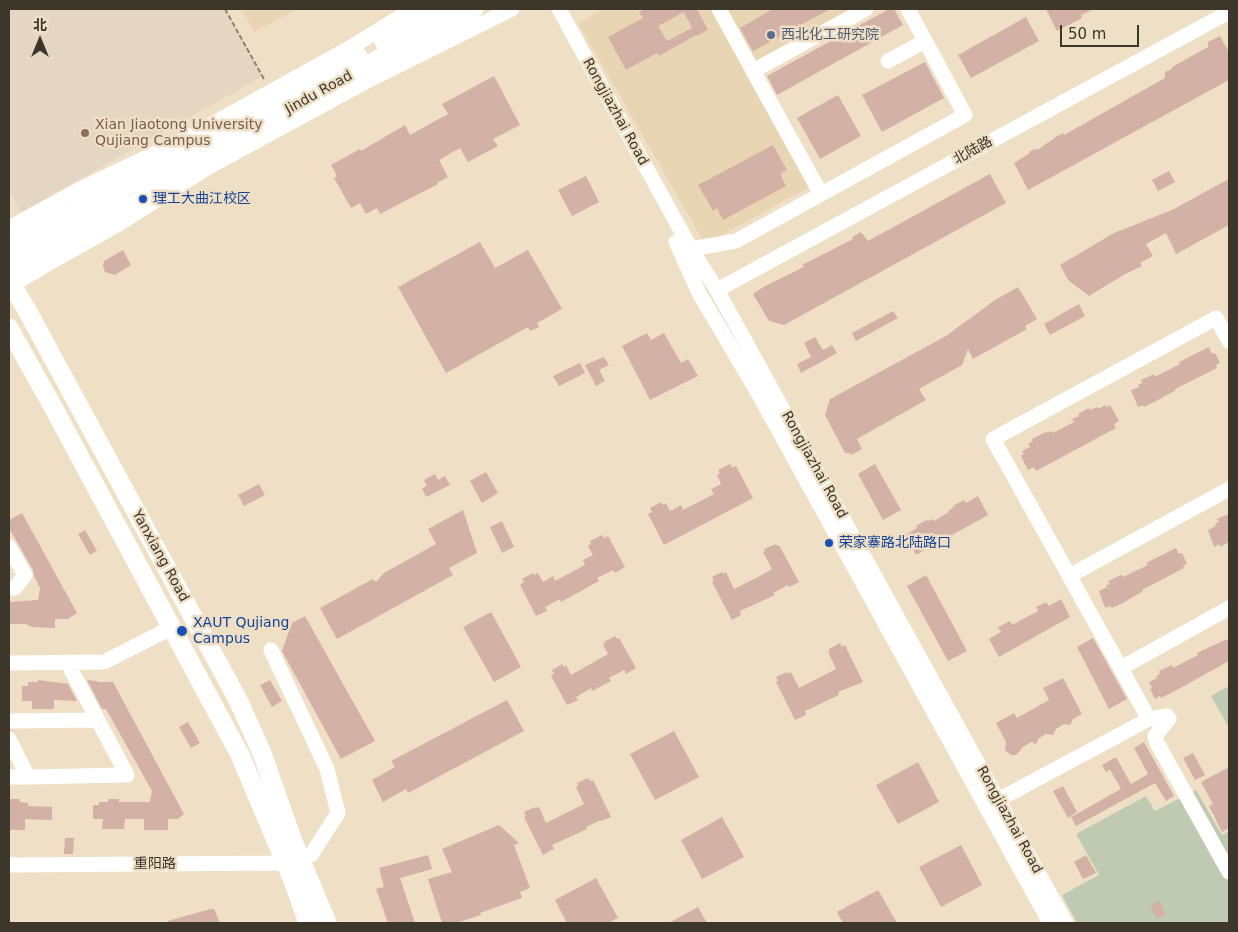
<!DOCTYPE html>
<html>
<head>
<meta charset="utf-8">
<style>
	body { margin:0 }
	#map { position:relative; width:1238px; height:932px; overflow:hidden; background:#efdfc5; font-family:"DejaVu Sans","Noto Sans SC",sans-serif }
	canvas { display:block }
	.frame { position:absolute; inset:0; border:10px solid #3c362b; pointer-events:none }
	.north { position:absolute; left:15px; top:15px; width:50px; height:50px; -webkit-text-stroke:4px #efdfc5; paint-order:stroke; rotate:0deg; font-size:14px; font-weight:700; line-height:20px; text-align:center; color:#3c362b }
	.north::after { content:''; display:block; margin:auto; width:18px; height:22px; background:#3c362b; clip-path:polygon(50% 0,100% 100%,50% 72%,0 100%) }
	.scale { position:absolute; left:1060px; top:25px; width:79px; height:22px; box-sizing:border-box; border:2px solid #3c362b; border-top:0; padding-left:6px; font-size:15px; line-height:18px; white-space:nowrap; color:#3c362b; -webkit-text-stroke:4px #efdfc5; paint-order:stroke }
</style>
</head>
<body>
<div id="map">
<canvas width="1238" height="932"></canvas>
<div class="frame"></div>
<div class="north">北</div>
<div class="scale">50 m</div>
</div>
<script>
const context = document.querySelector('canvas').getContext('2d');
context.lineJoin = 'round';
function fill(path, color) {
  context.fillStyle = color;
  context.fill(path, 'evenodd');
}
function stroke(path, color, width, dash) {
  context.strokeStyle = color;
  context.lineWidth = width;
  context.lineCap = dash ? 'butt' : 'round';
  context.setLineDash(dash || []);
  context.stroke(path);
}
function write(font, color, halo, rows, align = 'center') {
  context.font = font + ' "DejaVu Sans","Noto Sans SC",sans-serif';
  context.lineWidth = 5;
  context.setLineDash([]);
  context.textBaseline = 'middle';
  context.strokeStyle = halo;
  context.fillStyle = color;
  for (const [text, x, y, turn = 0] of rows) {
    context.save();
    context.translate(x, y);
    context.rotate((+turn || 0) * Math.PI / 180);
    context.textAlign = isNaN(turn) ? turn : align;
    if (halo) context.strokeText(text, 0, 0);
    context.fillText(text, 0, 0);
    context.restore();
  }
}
fill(new Path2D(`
	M242 9H298L254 32Z
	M604 9H713L817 183 705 244 578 23Z
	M725 9H850L755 62Z`), '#e8d5b4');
fill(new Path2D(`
	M9 9H225L263 76 21 212 9 190Z`), '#e5d5c3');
fill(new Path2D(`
	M1229 686V728L1211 696Z
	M1196 790 1222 835 1229 831V923H1077L1062 895 1099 875 1076 834 1146 796 1155 811Z`), '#becbb2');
fill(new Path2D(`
	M646 9H697L708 30 697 36 696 35 659 56 657 53 626 70 608 37 643 18 639 12ZM684 12 692 28 667 41 658 26Z
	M773 9H830L753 51 740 28Z
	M889 9H894L903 25 777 95 767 76Z
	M1046 9H1094L1081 15 1082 18 1057 31Z
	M1026 17 1039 41 971 78 958 55Z
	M1220 36 1229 52V80L1028 190 1014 163 1030 153 1029 152 1035 149H1039L1057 136 1063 133 1064 135 1165 78V72L1172 69V67L1208 47V42Z
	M925 62 944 98 882 132 862 95Z
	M494 76 520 125 493 139 498 146 468 162 460 148 439 160 448 177 437 183 438 184 380 214 377 208 366 214 360 203 351 208 334 178 337 176 331 165 360 149 361 151 405 125 410 135 448 114 442 104Z
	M838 95 861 136 820 159 797 118Z
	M773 145 787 170 780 174 786 186 723 220 717 208 713 211 698 185Z
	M1169 171 1175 182 1158 191 1152 180Z
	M990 174 1006 203 784 325 769 321 753 294 765 286 804 267 802 265 853 239 852 237 861 232 868 241Z
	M586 176 599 202 572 216 558 190Z
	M1229 179V225L1176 254 1166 233 1146 244 1153 256 1140 263 1142 266 1125 274 1089 296 1068 280 1060 265 1114 233 1172 210Z
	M480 242 495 268 528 250 562 309 537 323 539 327 530 331 528 327 446 373 398 287Z
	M123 250 131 265 115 275 105 272 103 266 104 261Z
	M1018 287 1037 319 1025 326 1027 329 973 359 968 349 962 365 919 389 926 400 857 439 862 449 851 455 849 453H845L825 415 830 399 946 336 995 300Z
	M1079 304 1085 316 1050 335 1044 324Z
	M893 311 898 318 856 341 852 333Z
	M647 333 651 340 664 333 681 363 688 359 698 376 650 400 622 346Z
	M815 337 823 350 832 345 837 353 801 373 797 364 811 357 804 343Z
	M1209 347 1212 354 1215 353 1220 363 1216 365 1217 368 1175 389 1176 390 1156 401 1144 407 1143 405 1138 407 1131 390 1139 387 1138 385 1142 383 1141 380 1154 374 1155 377 1180 364 1179 362Z
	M604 357 609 365 599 370 605 381 596 386 585 365Z
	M580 363 585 373 559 386 553 376Z
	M1106 405 1107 407 1110 405 1119 421 1114 424 1116 428 1036 471 1034 467 1028 470 1021 456 1024 454 1022 451 1030 447 1028 444 1033 441 1032 439 1046 432V433L1051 431 1053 433 1074 422 1072 419 1079 416 1078 414 1089 408 1090 410 1097 407 1098 409Z
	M730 464 732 468 736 466 753 498 664 545 648 514 652 512 650 508 661 502 663 505 666 503 670 511 681 505 683 510 714 494 711 489 721 484 717 475 720 473 718 470Z
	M875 464 901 510 883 520 858 474Z
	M486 472 498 493 482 503 470 481Z
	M435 474 438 480 445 476 450 485 426 497 422 488 427 486 424 480Z
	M259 484 265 495 244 506 238 495Z
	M978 496 988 515 916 555 905 535 917 528 916 526 926 520 928 521 933 519 934 521 949 512 948 511 954 507 953 506 964 500 966 503Z
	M463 510 477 553 449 568 453 575 337 639 320 608 373 579 376 582 384 573 436 544 428 529Z
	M22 513 77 613 68 619H55V628L32 627 26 624H9V602L38 600 40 588 34 576 33 570 9 528V520Z
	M1229 514V542L1220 547 1219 544 1214 547 1208 530 1216 526 1215 524 1219 522 1217 519Z
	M502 521 514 547 502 553 490 527Z
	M85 530 97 551 90 555 78 534Z
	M602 535 604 538 608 536 625 567 615 573 613 570 597 578 599 581 561 602 560 599 545 607 547 611 536 616 520 585 524 582 522 579 533 573 534 575 538 573 543 582 553 576 555 581 585 565 583 560 593 555 588 546 591 544 590 541Z
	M776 544 777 546 779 545 799 582 789 587 788 585 773 593 775 595 740 611 741 615 732 620 712 582 714 581 712 577 722 572 723 574 726 572 734 589 760 576 772 569 763 552 765 551 764 549Z
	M1176 548 1179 554 1182 553 1187 564 1183 566 1184 568 1142 590 1143 591 1123 603 1112 608 1110 606 1105 608 1099 591 1107 587 1106 585 1110 584 1108 581 1121 575 1123 577 1148 565 1146 563Z
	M926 575 967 651 948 661 907 586Z
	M1061 599 1070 617 999 657 989 639 1001 632 998 627 1010 621 1012 625 1038 611 1036 607 1046 602 1049 606Z
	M491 612 521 667 494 682 463 627Z
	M305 616 375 741 341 759 282 651 292 623Z
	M615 636 617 639 619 638 636 668 626 674 624 670 609 678 611 681 592 691 591 688 576 697 578 700 567 705 551 676 554 674 552 670 562 664 564 667 566 665 571 675 608 654 603 645 605 643 604 642Z
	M1093 638 1127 699 1109 709 1077 647Z
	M1227 639 1229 644V661L1173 692 1161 698 1160 696 1155 699 1150 689 1152 688 1149 682 1157 678 1156 676 1160 674 1159 671 1172 665 1173 668 1198 655 1197 653Z
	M840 643 842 647 845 645 863 682 838 692 839 695 805 711 806 715 795 720 776 682 778 681 776 677 787 672 788 674 791 672 799 688 836 669 828 652 830 651 829 649Z
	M1063 678 1082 714 1073 719 1070 725 1064 724 1056 729 1053 735 1046 734 1039 738 1036 744 1031 742 1023 747 1016 755H1011L1005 750 1006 742 996 723 1014 713 1017 718 1049 700 1043 688Z
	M38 680 68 684 77 701 54 700V709H32V701H22V686H28V682H38Z
	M87 680 97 681 98 682H113L184 814 178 819H168V830H144V819H125L124 829H102L103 819H93V805H99V802H108V799H119V802H150L152 791 106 709H102Z
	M270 680 282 701 272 707 260 685Z
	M507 700 524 731 408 793 406 789 383 802 372 780 395 767 391 761Z
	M188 722 200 743 191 748 179 727Z
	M674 731 699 777 655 800 630 754Z
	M1144 742 1174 796 1166 801 1155 783 1076 826 1071 817 1121 789 1110 770 1106 772 1102 765 1116 757 1131 784 1148 774 1134 748Z
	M1193 753 1205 775 1195 780 1183 758Z
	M918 762 939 802 898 824 876 785Z
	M1229 767V828L1222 832 1209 806 1213 804 1201 782Z
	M588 778 590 781 593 780 611 817 601 821V820L586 827 587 829 552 845 554 849 543 855 524 817 526 816 524 812 535 807V808L539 807 546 823 584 804 576 787 578 786 577 783Z
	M1063 786 1077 812 1068 818 1053 791Z
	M9 799H20V802L28 803V806L52 807V820L25 819V830H9Z
	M722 817 744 857 702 879 681 840Z
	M499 825 519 843 514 845 530 888 520 892 522 898 480 913 481 915 456 923H442L428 879 452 872 442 849Z
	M65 838H74L73 854H64Z
	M961 845 982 885 941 907 919 867Z
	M428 855 432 869 400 878 415 923H388L376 889 384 887 379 868Z
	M1086 855 1096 873 1083 879 1074 862Z
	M596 878 618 918 608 923H567L555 900Z
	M878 890 897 923H843L837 912Z
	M1159 901 1166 914 1157 919 1150 906Z
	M698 907 707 923H669Z
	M210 909H214L220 923H168V921Z`), '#d4b1a6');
stroke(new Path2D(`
	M225 9 265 81`), '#8d8270', 2, [5, 2.5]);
stroke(new Path2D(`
	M559 9 691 249 717 290 1066 923
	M719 9 753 71
	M888 61 925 41
	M821 194 753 71 866 9
	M9 228 80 189 185 139 353 46 413 9
	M676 242 699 293 758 393 1050 923
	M691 249 736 241 965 115 908 9
	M9 287 44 266 119 224 207 168 371 79 512 9
	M717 290 1229 12
	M9 547 25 575 15 588H9
	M1069 576 1229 489
	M9 663 104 662 171 628
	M1121 668 1229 608
	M1149 719 1167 716 1169 719 1155 736 1157 743 1229 872
	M9 721 97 720
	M9 739 28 777 127 775 67 662
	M9 777H28
	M998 800 1149 719 993 439 1216 318 1229 341
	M9 865 286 863 299 856 311 855 338 813 327 769 271 650`), '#fff', 15);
stroke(new Path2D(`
	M384 42 441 9
	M9 247 358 56
	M9 268 371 63 474 9
	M9 280 28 312 238 700 262 753 292 839 327 923
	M9 328 53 407 240 755 294 883 308 923`), '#fff', 19);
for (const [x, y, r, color] of [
	[771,35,5,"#5c6f8a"],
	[85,133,5,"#8d6e63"],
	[143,199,5,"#1a4fb4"],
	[829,543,5,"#1a4fb4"],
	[182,631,6,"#1a4fb4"]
]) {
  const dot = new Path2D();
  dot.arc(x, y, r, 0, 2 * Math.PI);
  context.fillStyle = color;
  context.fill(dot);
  stroke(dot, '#efdfc5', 2);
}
write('14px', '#4e5e75', '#efdfc5', [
	["西北化工研究院",781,35]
], 'left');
write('14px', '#3c362b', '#efdfc5', [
	["Jindu Road",319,93,-29],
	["Rongjiazhai Road",615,112,61],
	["北陆路",973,151,-29],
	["Rongjiazhai Road",814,465,61],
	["Yanxiang Road",160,556,61],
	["Rongjiazhai Road",1009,820,61],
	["重阳路",155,864]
]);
write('14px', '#785e54', '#efdfc5', [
	["Xian Jiaotong University",95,125],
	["Qujiang Campus",95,141]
], 'left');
write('14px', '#164399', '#efdfc5', [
	["理工大曲江校区",153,199],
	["荣家寨路北陆路口",839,543],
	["XAUT Qujiang",193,623],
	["Campus",193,639]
], 'left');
</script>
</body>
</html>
